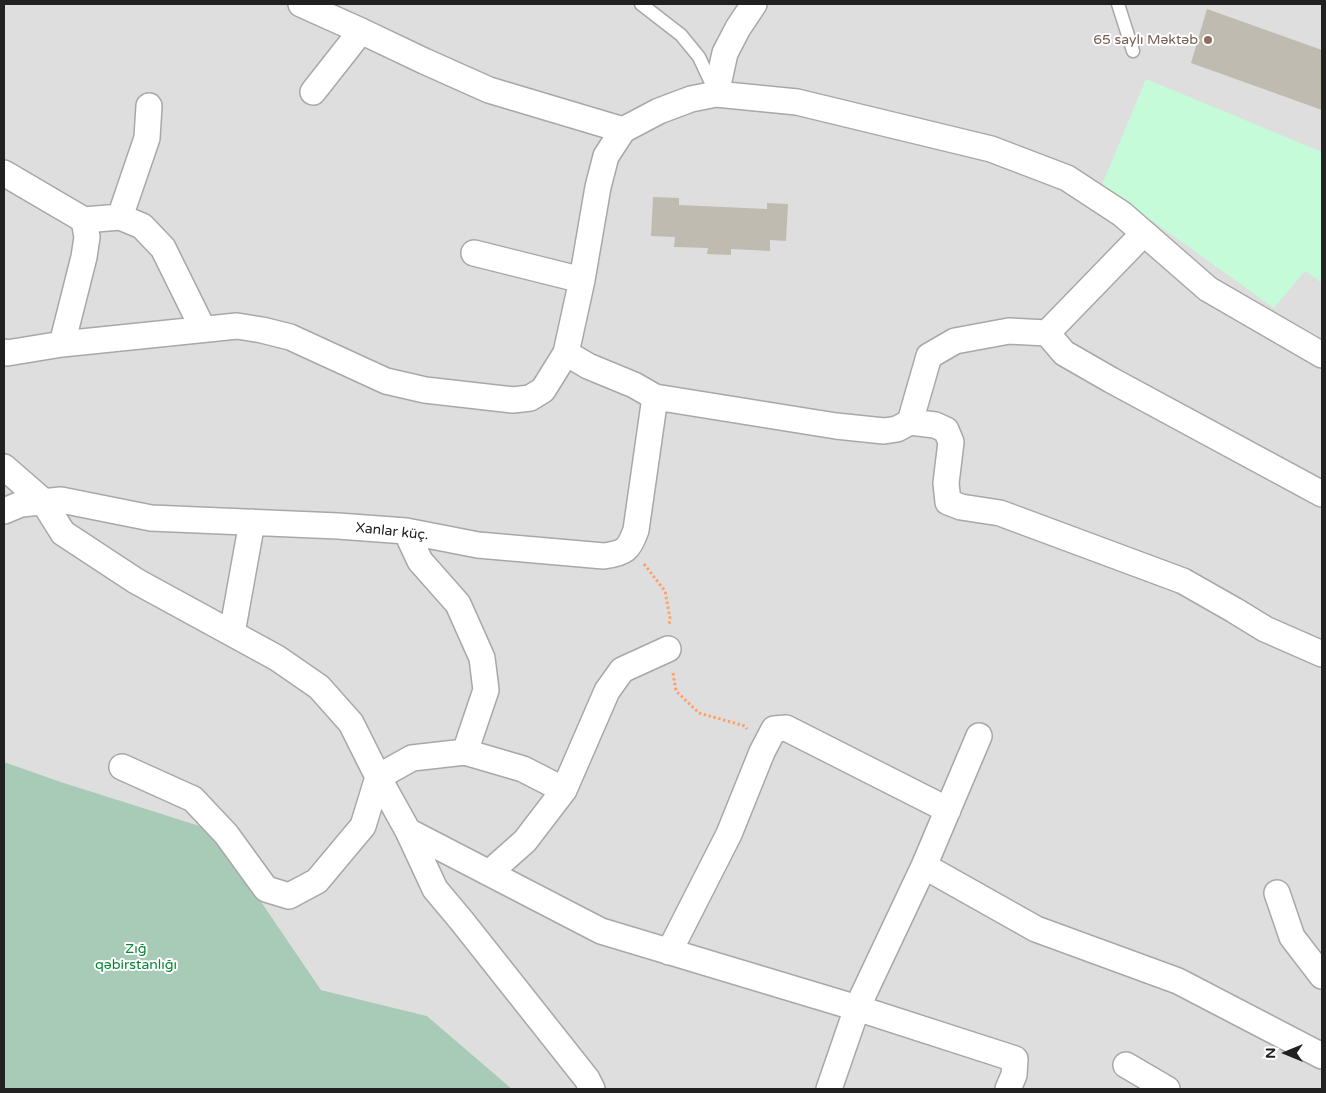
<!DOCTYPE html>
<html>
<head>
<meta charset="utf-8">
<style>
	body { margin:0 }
	#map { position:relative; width:1326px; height:1093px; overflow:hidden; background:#f2f1e8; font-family:"Varela Round",sans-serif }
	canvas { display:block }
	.frame { position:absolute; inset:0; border:5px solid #212121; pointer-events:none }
	.north { position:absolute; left:1261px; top:1028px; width:50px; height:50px; -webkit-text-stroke:4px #fff; paint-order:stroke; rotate:270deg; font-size:14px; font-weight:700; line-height:20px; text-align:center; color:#212121 }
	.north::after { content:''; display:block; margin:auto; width:18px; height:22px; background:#212121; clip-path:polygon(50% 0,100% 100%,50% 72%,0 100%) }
</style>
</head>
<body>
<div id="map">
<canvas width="1326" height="1093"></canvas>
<div class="frame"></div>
<div class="north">N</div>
</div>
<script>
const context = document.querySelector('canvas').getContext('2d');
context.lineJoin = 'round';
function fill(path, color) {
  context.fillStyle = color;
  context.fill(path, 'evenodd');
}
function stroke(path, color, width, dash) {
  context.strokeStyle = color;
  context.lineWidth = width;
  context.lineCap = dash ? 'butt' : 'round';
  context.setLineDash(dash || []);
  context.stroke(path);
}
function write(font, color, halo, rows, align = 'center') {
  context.font = font + ' "Varela Round",sans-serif';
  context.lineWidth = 4;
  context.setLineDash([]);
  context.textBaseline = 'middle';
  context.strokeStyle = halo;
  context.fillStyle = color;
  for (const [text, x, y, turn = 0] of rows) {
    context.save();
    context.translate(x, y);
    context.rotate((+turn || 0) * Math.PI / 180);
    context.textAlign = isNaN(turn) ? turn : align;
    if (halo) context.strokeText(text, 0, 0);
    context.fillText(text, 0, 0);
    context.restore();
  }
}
fill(new Path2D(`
	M4 4H1322V1089H512L427 1016 321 990 262 903 208 829 61 782 4 762Z`), '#dfdede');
fill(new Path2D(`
	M4 762 61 782 209 829 262 903 321 990 427 1016 512 1089H4Z`), '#a8cbb7');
fill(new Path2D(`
	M1146 79 1322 152V283L1305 271 1274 308 1102 185Z`), '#c5fbd8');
fill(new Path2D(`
	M1207 9 1322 50V110L1191 63Z
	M653 197 679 198V205L767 209V203L788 204 786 241 770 240V251L731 249V255L707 254 708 248 674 247 675 237 651 236Z`), '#bfbbb0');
const lane = new Path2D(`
	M641 4 681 35 699 57 714 89
	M1118 4 1133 51`);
const street = new Path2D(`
	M301 4 361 31 424 61 489 90 623 130
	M313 92 361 31
	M716 94 725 53 738 28 754 4
	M4 173 84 220 87 237 84 257 62 344
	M120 217 147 138 149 106
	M84 220 120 217 142 226 163 248 203 329
	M474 253 582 280
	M1047 333 1144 233
	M4 352 7 353 62 344 237 326 262 330 290 337 386 381 425 390 513 400 530 398 543 390 566 353 582 280 598 187 606 156 623 130 659 111 691 99 716 94 797 102 991 149 1067 178 1122 214 1208 289 1322 355
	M566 353 588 366 634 385 655 397 836 426 884 431 897 429 910 422 935 425 946 430 951 442 946 483 948 502 961 507 1000 513 1183 581 1234 610 1265 629 1322 654
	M910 422 929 356 955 341 1009 331 1047 333 1064 353 1111 380 1322 494
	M4 467 43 501 63 533 136 581 277 658 319 687 351 723 378 777 408 831 435 889 461 920 587 1079 592 1089
	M4 511 21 504 61 500 151 518 338 526 406 531 478 545 604 556C625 553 629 550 636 530L655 397
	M406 531 420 561 458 604 482 658 486 690 465 752
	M232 633 252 522
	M122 767 193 799 226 834 266 889 289 896 317 881 363 826 378 777 412 758 465 752 523 769 564 790
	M408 831 601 931 857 1008 1015 1059 1014 1075 1008 1089
	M924 866 1036 929 1178 981 1322 1056
	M489 873 525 841 564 790 607 691 622 670 668 649
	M1277 893 1292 937 1322 976
	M669 952 729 834 762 752 774 729 786 728 948 810
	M1126 1065 1167 1089
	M829 1089 857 1008 924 866 979 736`);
stroke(lane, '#a8a8a8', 15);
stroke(street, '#a8a8a8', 28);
stroke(new Path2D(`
	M644 564 665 591 670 618 669 625
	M673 673 676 691 699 713 745 726 747 729`), '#fea26c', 3, [2.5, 2.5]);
stroke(lane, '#fff', 12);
stroke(street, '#fff', 25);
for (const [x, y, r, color] of [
	[1208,40,5,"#8d6e63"]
]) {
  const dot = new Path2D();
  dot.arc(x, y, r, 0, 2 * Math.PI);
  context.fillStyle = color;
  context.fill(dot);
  stroke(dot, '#fff', 2);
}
write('14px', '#785e54', '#fff', [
	["65 saylı Məktəb",1198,40]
], 'right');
write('14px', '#212121', '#fff', [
	["Xanlar küç.",392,532,6]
]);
write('14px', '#088635', '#fff', [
	["Zığ",136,949],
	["qəbirstanlığı",136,965]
]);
</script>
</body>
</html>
